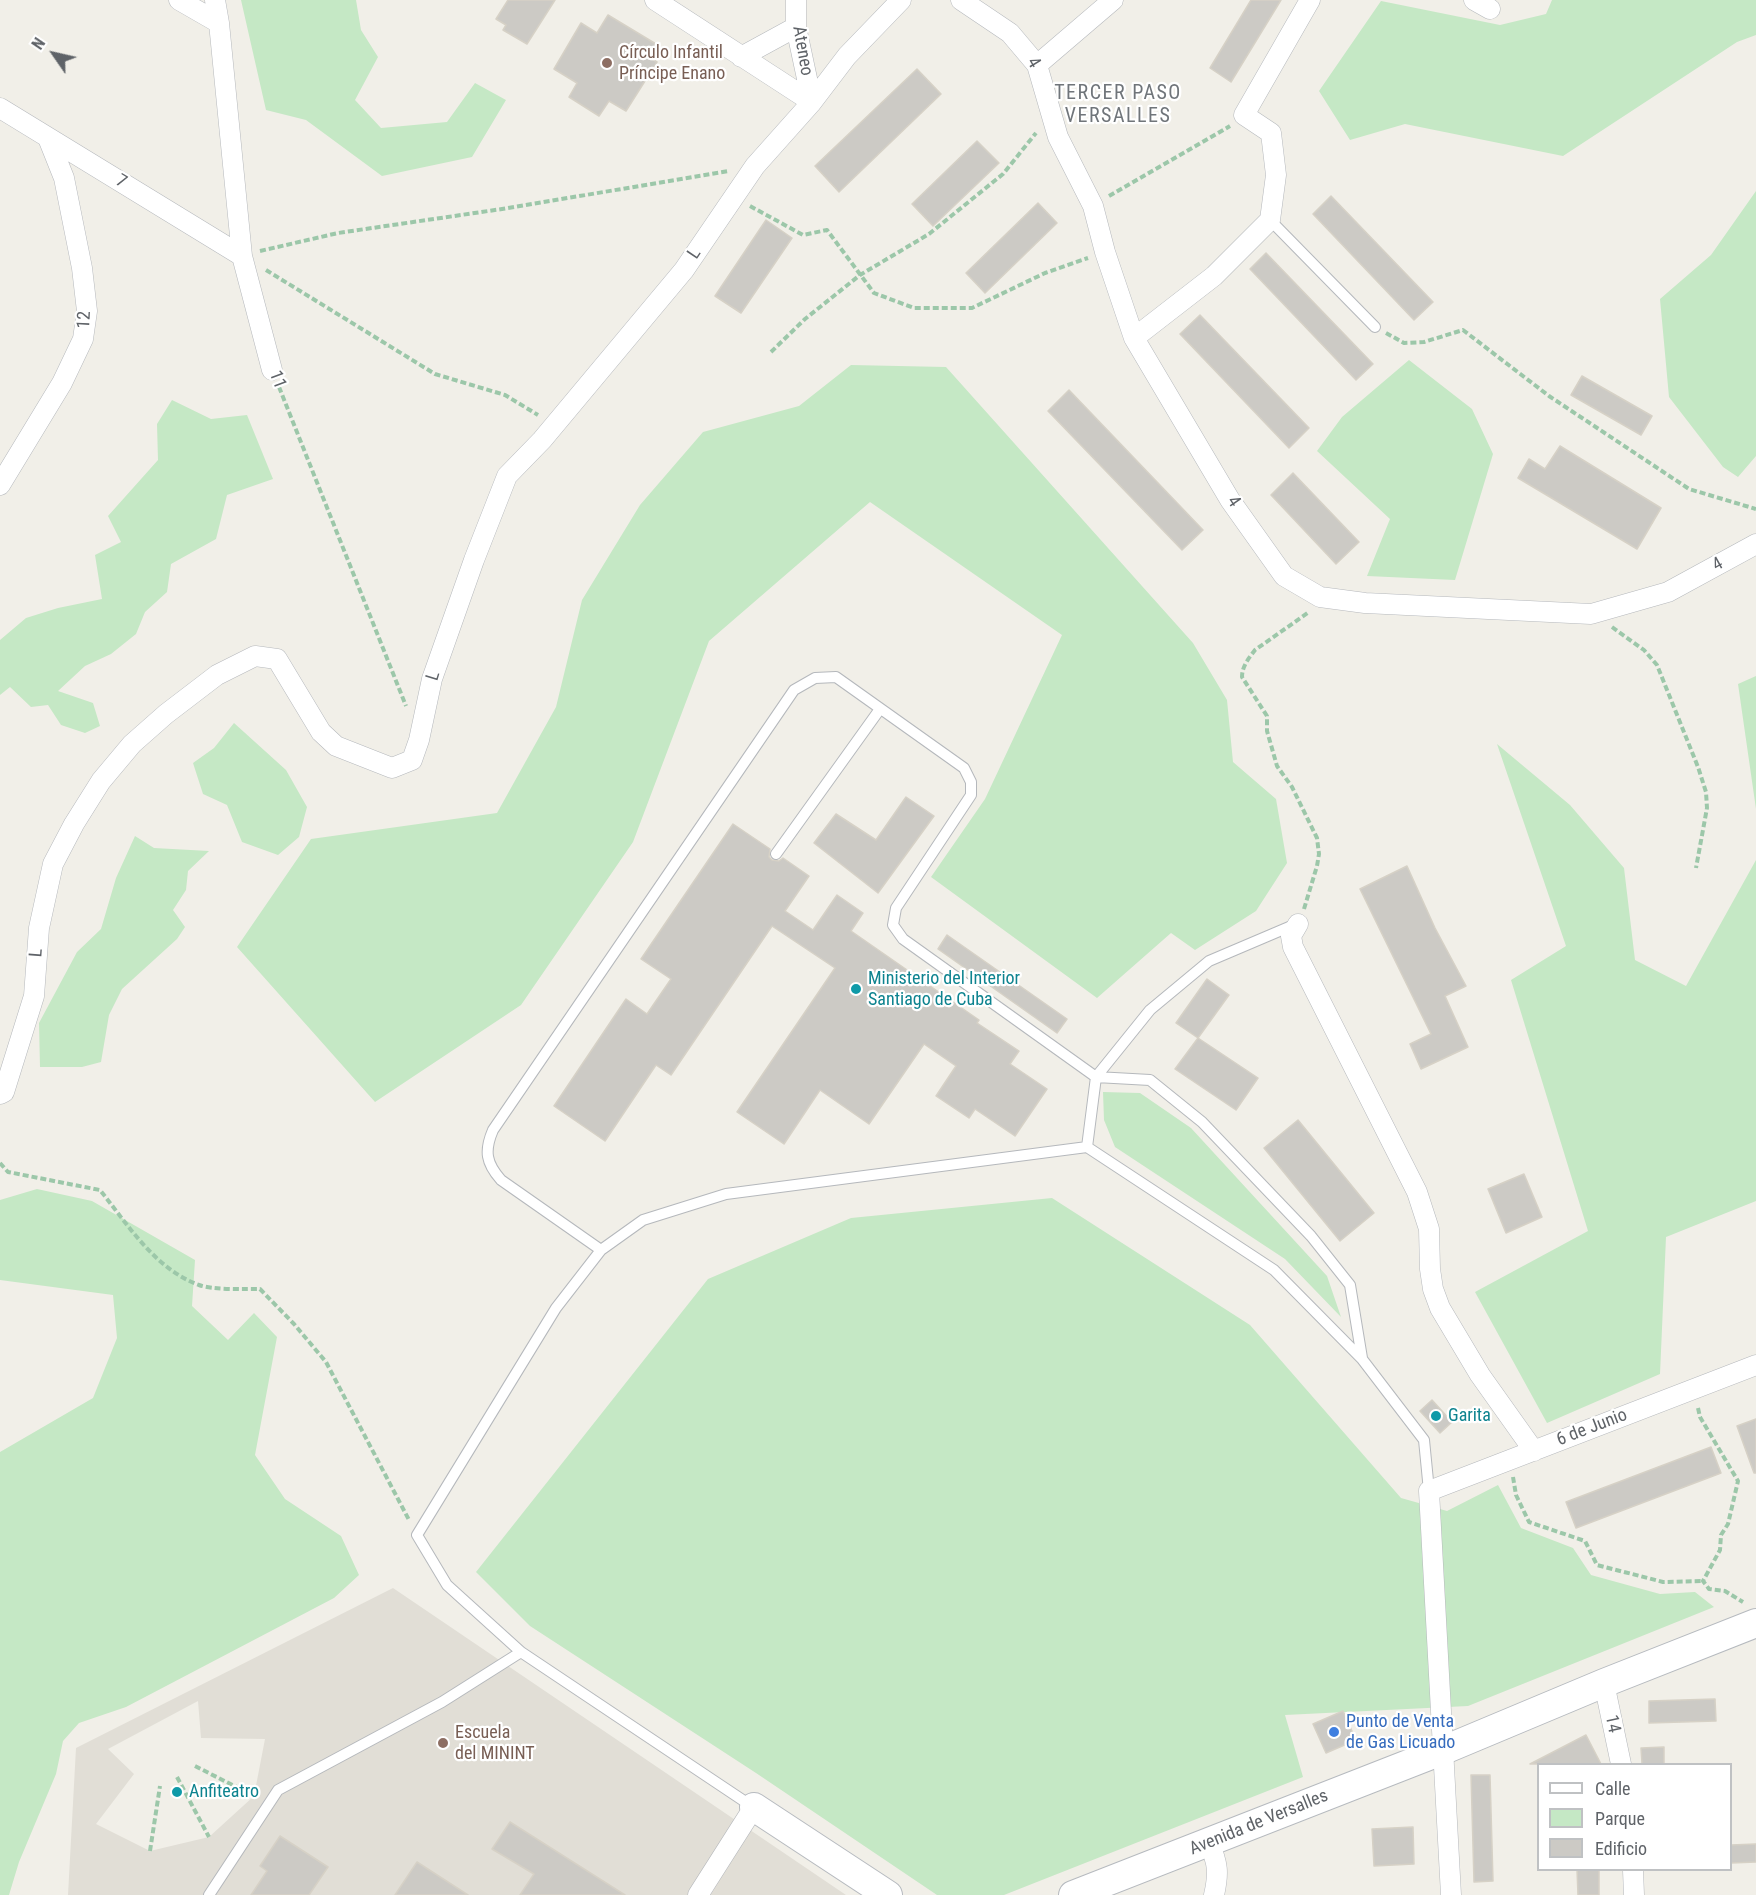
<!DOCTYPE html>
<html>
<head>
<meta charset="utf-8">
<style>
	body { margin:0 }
	#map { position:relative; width:1756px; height:1895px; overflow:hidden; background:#f1efe8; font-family:"Roboto Condensed",sans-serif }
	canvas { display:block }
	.legend { position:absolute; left:1537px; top:1763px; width:195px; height:108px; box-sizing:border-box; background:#fff; border:2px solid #bfc1c3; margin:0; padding:8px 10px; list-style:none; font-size:18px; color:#5f6368 }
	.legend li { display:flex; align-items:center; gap:12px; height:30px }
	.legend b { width:30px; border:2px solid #bfc1c3 }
	.north { position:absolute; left:24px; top:24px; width:60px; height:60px; -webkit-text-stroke:4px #fff; paint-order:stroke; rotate:304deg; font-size:16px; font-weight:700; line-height:24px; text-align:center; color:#5f6368 }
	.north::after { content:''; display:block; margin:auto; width:21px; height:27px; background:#5f6368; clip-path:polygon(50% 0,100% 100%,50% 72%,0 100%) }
</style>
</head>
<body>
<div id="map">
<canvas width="1756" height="1895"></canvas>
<ul class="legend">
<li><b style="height:8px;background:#fff"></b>Calle</li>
<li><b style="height:16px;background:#c5e8c5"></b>Parque</li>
<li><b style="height:16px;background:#cccac5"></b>Edificio</li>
</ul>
<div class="north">N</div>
</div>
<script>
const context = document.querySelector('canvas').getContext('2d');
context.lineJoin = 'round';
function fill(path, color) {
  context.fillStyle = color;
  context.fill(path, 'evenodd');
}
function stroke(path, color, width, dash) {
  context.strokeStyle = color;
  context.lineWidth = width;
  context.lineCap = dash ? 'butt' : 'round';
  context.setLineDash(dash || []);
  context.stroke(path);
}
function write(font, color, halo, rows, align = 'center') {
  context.font = font + ' "Roboto Condensed",sans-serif';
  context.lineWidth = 4.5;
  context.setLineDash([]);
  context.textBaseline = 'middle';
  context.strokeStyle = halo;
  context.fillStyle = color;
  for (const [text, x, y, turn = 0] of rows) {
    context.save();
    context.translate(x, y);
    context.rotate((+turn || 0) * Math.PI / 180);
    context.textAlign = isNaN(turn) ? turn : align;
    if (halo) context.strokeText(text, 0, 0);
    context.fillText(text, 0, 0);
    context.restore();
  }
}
fill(new Path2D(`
	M393 1588 846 1895H68L76 1748ZM198 1701 201 1738 265 1739 254 1796 209 1837 150 1851 96 1824 134 1774 108 1749Z`), '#e1ded6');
fill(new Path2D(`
	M241 0H356L361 30 378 57 355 100 381 128 447 122 475 83 506 100 472 157 382 176 306 120 266 110Z
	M1552 0H1756V35L1737 42 1563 156 1405 124 1350 140 1319 91 1381 1 1500 25 1546 14Z
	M1756 191V456L1738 477 1723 467 1669 397 1660 299 1711 255Z
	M1409 360 1472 409 1493 454 1455 580 1367 576 1390 519 1317 451 1342 417Z
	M851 365 946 367 1193 643 1227 700 1233 762 1276 799 1287 863 1256 911 1195 950 1171 933 1097 998 931 877 985 799 1062 635 870 502 709 641 633 842 521 1005 375 1102 237 947 311 839 497 813 556 707 582 600 640 505 703 432 799 406Z
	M172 400 211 419 247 415 273 479 227 495 216 539 171 564 167 592 145 612 136 634 111 654 85 666 58 691 93 703 100 726 85 733 61 725 48 705 31 707 10 687 0 695V640L26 618 58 608 102 599 95 555 121 542 108 516 158 460 157 424Z
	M1756 676V809L1738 684Z
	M234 723 286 770 307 807 299 837 278 855 242 842 227 805 203 794 193 763 214 748Z
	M1497 744 1570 805 1624 868 1635 960 1686 986 1756 860V1201L1666 1237 1660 1374 1547 1423 1475 1292 1588 1231 1511 980 1566 946Z
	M135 836 154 848 209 851 188 871 186 890 173 910 185 927 177 939 122 989 109 1015 101 1062 82 1067H40L39 1023 77 952 101 929 116 878Z
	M1103 1092 1140 1093 1191 1128 1327 1276 1341 1317 1285 1259 1115 1147 1104 1120Z
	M37 1189 92 1201 195 1260 192 1306 228 1340 254 1313 277 1337 255 1455 285 1499 341 1536 359 1575 334 1598 126 1707 79 1723 63 1741 56 1774 19 1862 9 1895H0V1452L93 1398 117 1338 113 1295 0 1280V1200Z
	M1052 1198 1250 1325 1401 1498 1447 1511 1498 1485 1521 1528 1573 1548 1591 1575 1660 1594 1695 1592 1714 1607 1468 1706 1285 1715 1303 1777 1004 1895H937L756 1773 530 1626 476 1572 708 1279 851 1218Z`), '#c5e8c5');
const building = new Path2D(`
	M508 0H555L527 44 503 30 506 25 496 19Z
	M1251 0H1281L1231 82 1210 68Z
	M608 15 656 44 648 57 657 62 626 111 609 101 599 116 569 97 577 83 554 69 581 23 597 33Z
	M917 69 941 94 839 192 815 166Z
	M977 141 999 163 933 226 912 204Z
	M1331 196 1433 302 1414 320 1313 214Z
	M1038 203 1057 223 985 293 966 273Z
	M766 220 792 238 741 313 715 296Z
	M1266 253 1373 364 1356 380 1250 269Z
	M1200 315 1309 428 1289 448 1180 334Z
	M1582 376 1652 416 1641 435 1571 395Z
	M1069 390 1203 530 1182 550 1048 411Z
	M1560 446 1661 508 1637 549 1518 478 1529 459 1545 469Z
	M1293 473 1359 542 1336 564 1271 495Z
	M906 797 934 816 878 893 814 843 836 814 876 840Z
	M733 824 770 849 769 857 772 860 779 861 783 858 809 876 785 911 813 930 837 895 863 913 851 931 979 1020 977 1023 1019 1051 1010 1064 1047 1089 1015 1136 975 1109 969 1118 936 1096 956 1066 924 1044 869 1124 820 1090 784 1144 737 1112 835 968 772 926 671 1075 656 1065 605 1141 554 1106 626 999 647 1014 671 979 641 959Z
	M1407 866 1435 928 1466 986 1445 996 1468 1047 1421 1069 1410 1044 1431 1034 1360 889Z
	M947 935 1067 1019 1057 1033 938 949Z
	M1207 979 1229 995 1198 1038 1176 1023Z
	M1198 1038 1258 1078 1236 1110 1175 1069Z
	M1298 1120 1374 1213 1340 1241 1264 1148Z
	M1524 1174 1542 1217 1506 1233 1488 1189Z
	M1432 1400 1452 1422 1440 1433 1420 1411Z
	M1756 1419V1473H1754L1737 1426Z
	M1711 1447 1721 1473 1576 1528 1566 1502Z
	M1715 1699 1716 1721 1649 1723V1701Z
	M1343 1711 1356 1740 1326 1753 1313 1724Z
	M1586 1735 1601 1764H1530Z
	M1664 1747V1764H1642L1641 1748Z
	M1471 1775H1490L1493 1881 1474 1882Z
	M510 1822 625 1895H520L534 1874 492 1849Z
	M1413 1827 1414 1864 1374 1866 1372 1829Z
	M280 1836 328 1867 309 1895H251L267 1871 260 1866Z
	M1756 1844V1862L1731 1863V1845Z
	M417 1862 468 1895H395Z
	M1577 1869H1599V1895H1578Z`);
fill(building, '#cccac5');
stroke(building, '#d6d1c6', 1.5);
const lane = new Path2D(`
	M1270 220 1375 327
	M776 854 880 709
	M1096 1077 1150 1080 1202 1122 1311 1236 1350 1285 1362 1358
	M1096 1077 1150 1010 1209 961 1296 924
	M601 1250 501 1180C486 1163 484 1151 493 1130L794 690 815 678 836 677 964 768 971 782V795L896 908 893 925 903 939 1096 1077 1087 1147
	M753 1807 521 1652 447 1585 417 1535 556 1308 601 1250 643 1220 726 1194 1087 1147 1274 1270 1362 1359 1424 1440 1429 1491
	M209 1895 278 1790 442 1702 521 1652`);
const street = new Path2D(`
	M179 0 219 23
	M215 0 219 23 242 256 272 370
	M655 0 812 102
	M796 0V27L812 102
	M961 0 1010 33 1037 65 1058 137 1093 206 1105 252 1134 338 1230 500 1284 576 1320 597 1365 603 1591 614 1668 592 1756 544
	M1474 0 1490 9
	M741 57 796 27
	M1037 65 1113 0
	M0 108 242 256
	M1134 338 1214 276 1270 220 1276 175 1271 133 1244 115 1310 0
	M0 485 62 383 83 339 87 311 82 268 64 178 48 138
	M1298 924 1291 936 1293 947 1417 1192 1429 1229 1430 1269 1433 1289 1440 1308 1480 1375 1534 1451
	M0 1094 4 1092 34 996 39 928 53 864 74 824 101 781 132 744 166 714 217 675 255 656 277 659 321 732 336 746 392 768 412 760 419 740 432 679 474 560 507 476 542 440 684 270 755 166 812 102 847 56 901 0
	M1604 1683 1621 1764
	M1209 1843C1218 1863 1219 1873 1214 1895
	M1633 1870 1634 1895
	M698 1895 754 1807
	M1451 1895 1429 1491 1756 1365`);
const secondary = new Path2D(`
	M754 1807 888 1895
	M1073 1895 1444 1750 1604 1683 1756 1623`);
stroke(lane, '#b5b8bc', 12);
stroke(street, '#b5b8bc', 21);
stroke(secondary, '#b6babf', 30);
stroke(new Path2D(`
	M1109 196 1230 126
	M750 206 803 235 827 230 874 293 914 308H972L1045 273 1088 258
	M260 251 338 233 502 209 729 171
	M266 270 435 374 505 395 538 415
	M1386 333 1404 343 1424 342 1463 330 1549 396 1689 489 1756 509
	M771 352 805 319 860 275 929 234 1003 174 1036 133
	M279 387 406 706
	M1612 627 1644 650 1657 665 1698 767 1706 792 1707 808 1696 868
	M1304 909 1317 866 1319 854 1317 838 1292 787 1277 766 1267 731V716L1242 677C1242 666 1249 658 1255 650L1309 612
	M0 1163 8 1172 100 1190C128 1225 155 1269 199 1285 212 1290 245 1289 260 1289L294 1324 326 1362 409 1520
	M1698 1408 1700 1417 1738 1481 1728 1524 1721 1535 1720 1550 1703 1581 1709 1589 1725 1591 1743 1602
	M1513 1477 1516 1495 1529 1522 1585 1541 1597 1565 1663 1582 1703 1581
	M195 1766 254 1796
	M177 1777 209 1837
	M150 1851 160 1786`), '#9cc7a9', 4, [6, 3]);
stroke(lane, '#fff', 10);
stroke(street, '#fff', 20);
stroke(secondary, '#fff', 28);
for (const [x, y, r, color] of [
	[607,63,6,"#8d6e63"],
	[856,989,6,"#0f9aa8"],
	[1436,1416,6,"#0f9aa8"],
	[1334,1732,6,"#3f7fe0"],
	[443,1743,6,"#8d6e63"],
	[177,1792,6,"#0f9aa8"]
]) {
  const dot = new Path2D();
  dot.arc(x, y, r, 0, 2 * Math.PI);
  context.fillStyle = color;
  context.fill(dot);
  stroke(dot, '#fff', 2);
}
write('18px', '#5f6368', '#fff', [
	["Ateneo",802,51,80],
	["4",1033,63,59],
	["7",121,182,31],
	["L",695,254,-56],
	["12",85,320,-87],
	["11",277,380,69],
	["4",1233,502,56],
	["4",1718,565,-29],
	["L",434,676,-73],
	["L",37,953,-86],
	["6 de Junio",1592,1428,-21],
	["14",1612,1724,78],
	["Avenida de Versalles",1259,1823,-22]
]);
write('18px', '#785e54', '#fff', [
	["Círculo Infantil",619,53],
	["Príncipe Enano",619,74],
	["Escuela",455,1733],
	["del MININT",455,1754]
], 'left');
write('18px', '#0d838f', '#fff', [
	["Ministerio del Interior",868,979],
	["Santiago de Cuba",868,1000],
	["Garita",1448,1416],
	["Anfiteatro",189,1792]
], 'left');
write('18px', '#366cbe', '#fff', [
	["Punto de Venta",1346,1722],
	["de Gas Licuado",1346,1743]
], 'left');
context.letterSpacing = '1.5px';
write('20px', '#70757a', '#fff', [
	["TERCER PASO",1118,94],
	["VERSALLES",1118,117]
]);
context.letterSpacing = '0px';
</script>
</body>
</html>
